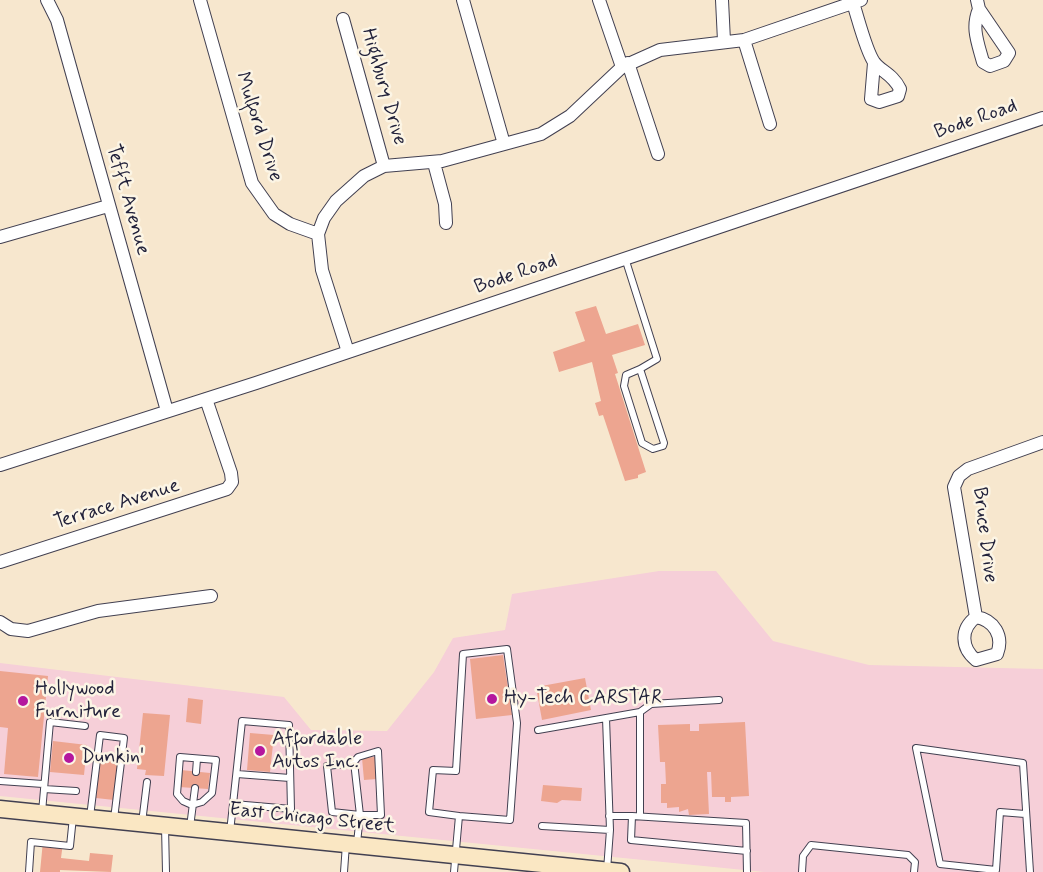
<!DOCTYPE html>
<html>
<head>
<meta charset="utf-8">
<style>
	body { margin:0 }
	canvas { display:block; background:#f7e7ce }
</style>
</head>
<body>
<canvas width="1043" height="872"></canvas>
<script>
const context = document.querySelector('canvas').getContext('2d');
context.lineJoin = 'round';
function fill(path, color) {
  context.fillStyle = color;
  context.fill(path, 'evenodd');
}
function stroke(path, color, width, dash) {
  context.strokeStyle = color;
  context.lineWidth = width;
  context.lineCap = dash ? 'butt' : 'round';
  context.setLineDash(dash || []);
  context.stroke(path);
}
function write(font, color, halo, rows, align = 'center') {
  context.font = font + ' Mynerve,sans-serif';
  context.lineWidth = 5;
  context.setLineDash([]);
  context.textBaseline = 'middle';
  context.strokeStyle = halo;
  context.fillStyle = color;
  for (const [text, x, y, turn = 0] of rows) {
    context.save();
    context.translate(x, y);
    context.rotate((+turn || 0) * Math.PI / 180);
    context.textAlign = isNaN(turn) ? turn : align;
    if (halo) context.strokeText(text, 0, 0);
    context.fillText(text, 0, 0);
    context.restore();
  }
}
fill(new Path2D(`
	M659 571H716L773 641 869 665 1043 669V872H764L0 796V663L284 697 311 730 387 731 434 672 453 638 505 630 512 594Z`), '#f6cfd8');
fill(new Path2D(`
	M596 306 606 334 638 324 645 345 612 355 618 373 615 374 646 472 638 475V478L625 481 603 415 599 416 595 403 601 401 592 362 559 372 553 352 585 341 575 312Z
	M503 655 512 715 476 719 470 659Z
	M0 671 48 676 38 777 4 774 8 728 0 727Z
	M585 678 591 710 542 720 536 687Z
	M188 698 203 700 201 724 186 722Z
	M143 713 170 715 164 776 145 775 146 770 137 769Z
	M745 722 749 796 731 797V802H725V797H712L711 772H707L709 814 689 815 688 809 679 812V807L667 808V803H661V784H666L665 762H660L658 725 690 724V731H699V724Z
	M250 733 274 735 270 772 247 770Z
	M53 741 87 745 84 775 50 772Z
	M101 755 119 757 114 800 96 798Z
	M375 757 377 779 364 780 362 758Z
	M181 770 210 773 208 789 179 787Z
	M543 785 582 788 581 801 562 800 557 803 541 801Z
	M43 841 63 843 61 858 89 861 90 853 113 855 111 872 60 870V872H40Z`), '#eda590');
const lane = new Path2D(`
	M625 258 657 359 640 369 664 443 663 446 653 449 642 443 624 386 626 375 640 369
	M640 712 651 704 719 700
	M538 730 606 718
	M180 757 216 760 212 793 202 802 192 805 183 801 177 794Z
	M353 763 327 766 332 812 360 815 354 762 358 757 378 751 381 815H360L357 843
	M196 772 197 759
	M237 774 290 778
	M0 781 43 784
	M44 789 76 791
	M42 812 50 722 85 726
	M1025 814 1000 812 996 870 940 864 916 748 1023 763 1030 872
	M609 816H632
	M90 817 100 735 124 738 114 819
	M142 823 147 782
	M165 826 166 872
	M542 826 610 830
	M190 827 195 788
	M230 832 242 721 289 725 291 809 234 804
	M607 870 610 830 606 718 640 712V814
	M29 872 31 842 70 846 73 817
	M344 872 346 844
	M454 872 459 816 510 820 517 723 507 649 463 654 456 771 433 770 429 812 459 816
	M747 872 746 823 632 816 631 840 747 851
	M802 872 803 856 811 845 908 855 915 862 914 872`);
const street = new Path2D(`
	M47 0 57 20 167 411
	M200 0 252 183 274 214 290 224 318 234
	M463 0 504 144
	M599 0 622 67
	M722 0 724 41
	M977 0 979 9 1009 53 1004 61 990 66 983 62C978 43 971 28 979 9
	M853 3C858 18 866 51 874 62 880 71 893 74 900 89L898 96 879 102 871 99 874 63
	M343 19 384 166
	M744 40 770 124
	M628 63 658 154
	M434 163 445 204 446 223
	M0 237 108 206
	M348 352 322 270 318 234 324 218 336 201 364 176 384 166 442 161 541 134 570 116 622 67 660 50 744 40 861 0
	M0 465 256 383 1043 118
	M0 562 227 489 232 482 231 473 206 399
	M976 617 954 487 959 476 968 469 1043 442
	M976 617C994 620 1004 636 997 654L976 660C961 648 960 629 976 617Z
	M0 622 11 629 28 631 98 611 211 596`);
const secondary = new Path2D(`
	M0 809 621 872`);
stroke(lane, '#424051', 8);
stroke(street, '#424051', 14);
stroke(secondary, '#424051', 19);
stroke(lane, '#fff', 6);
stroke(street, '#fff', 12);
stroke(secondary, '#fae7c3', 16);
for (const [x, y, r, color] of [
	[492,699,6,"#b5179e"],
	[23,701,6,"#b5179e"],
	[260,751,6,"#b5179e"],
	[69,758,6,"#b5179e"]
]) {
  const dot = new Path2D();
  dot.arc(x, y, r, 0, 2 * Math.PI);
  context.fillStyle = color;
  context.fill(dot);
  stroke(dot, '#fcf5e5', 2);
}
write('20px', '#22223b', '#fcf5e5', [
	["Highbury Drive",383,87,74],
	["Bode Road",976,120,-19],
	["Mulford Drive",258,127,72],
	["Tefft Avenue",127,200,74],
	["Bode Road",516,275,-19],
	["Terrace Avenue",117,505,-17],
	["Bruce Drive",984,535,83],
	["East Chicago Street",312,819,6]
]);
write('20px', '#22223b', '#fcf5e5', [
	["Hollywood",35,690],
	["Furniture",35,713],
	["Hy-Tech CARSTAR",504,699],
	["Affordable",272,740],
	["Autos Inc.",272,763],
	["Dunkin'",81,758]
], 'left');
</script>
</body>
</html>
